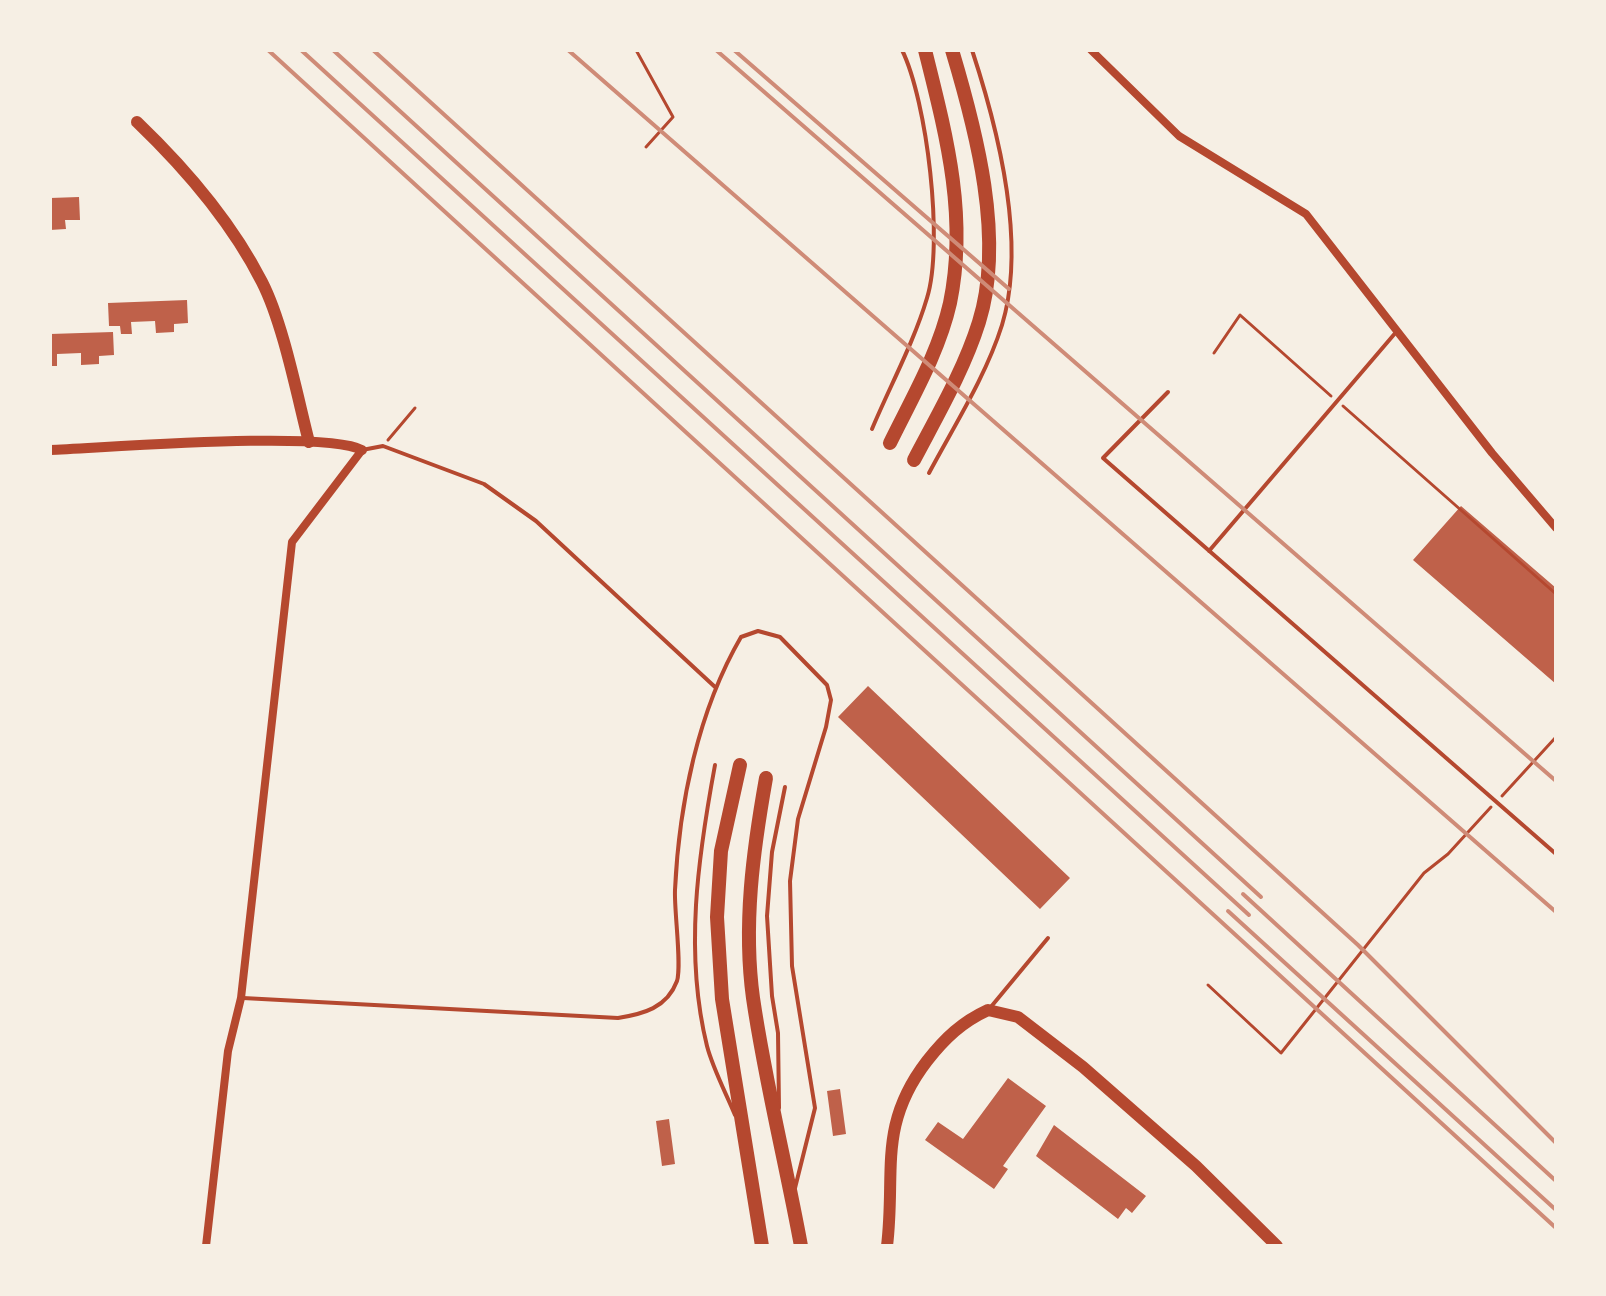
<!DOCTYPE html>
<html>
<head>
<meta charset="utf-8">
<style>
	body { margin:0 }
	#map { position:relative; width:1606px; height:1296px; overflow:hidden; background:#f6efe4; font-family:"Roboto Serif",serif }
	canvas { display:block }
	.frame { position:absolute; inset:0; border:52px solid #f6efe4; pointer-events:none }
</style>
</head>
<body>
<div id="map">
<canvas width="1606" height="1296"></canvas>
<div class="frame"></div>
</div>
<script>
const context = document.querySelector('canvas').getContext('2d');
context.lineJoin = 'round';
function fill(path, color) {
  context.fillStyle = color;
  context.fill(path, 'evenodd');
}
function stroke(path, color, width, dash) {
  context.strokeStyle = color;
  context.lineWidth = width;
  context.lineCap = dash ? 'butt' : 'round';
  context.setLineDash(dash || []);
  context.stroke(path);
}
fill(new Path2D(`
	M79 197 80 220H65L66 229 50 230V198Z
	M187 300 188 323 174 324V332L156 333 155 321 131 322 132 334H121L120 326H109L108 303Z
	M113 332 114 355 99 356V364L81 365V353L57 354V366H50V334Z
	M1461 506 1556 588V684L1413 560Z
	M868 686 1070 878 1040 909 838 717Z
	M1008 1078 1046 1106 1003 1166 1008 1169 994 1189 925 1140 938 1122 963 1139Z
	M840 1089 846 1134 833 1136 827 1091Z
	M669 1119 675 1164 662 1166 656 1121Z
	M1054 1125 1146 1196 1132 1213 1126 1208 1118 1219 1036 1156Z`), '#bf614a');
stroke(new Path2D(`
	M636 50 673 117 646 147
	M1214 353 1240 315 1331 396
	M1343 406 1556 594
	M388 440 415 408
	M1502 796 1556 737
	M1208 985 1281 1053 1424 873 1448 854 1491 807`), '#b5482f', 3);
stroke(new Path2D(`
	M1168 392 1103 458 1556 854
	M872 429C890 386 914 342 927 298 944 243 927 101 902 50
	M362 450 383 446 484 484 536 521 715 687
	M929 473C954 426 986 376 1002 325 1027 243 998 129 972 50
	M1209 551 1397 331
	M715 765C698 857 684 953 707 1046 713 1069 726 1093 735 1115
	M243 998 618 1018C643 1014 667 1008 677 981 682 965 674 911 675 890 679 804 698 711 741 637L758 631 780 637 827 685 831 700 826 727 798 819 790 881 792 966 815 1108 795 1188
	M990 1008 1048 938
	M779 1108 778 1033 772 996 767 916 772 852 785 787`), '#b5482f', 4);
stroke(new Path2D(`
	M1091 50 1179 136 1306 214 1492 453 1556 528
	M206 1246 228 1051 241 998 292 542 362 450`), '#b5482f', 8);
stroke(new Path2D(`
	M50 450C105 448 326 430 362 450`), '#b5482f', 10);
stroke(new Path2D(`
	M137 122C185 168 231 221 262 282 283 323 297 395 309 442
	M887 1246C896 1172 877 1126 927 1061 945 1038 962 1022 988 1010L1018 1017 1083 1067 1196 1166 1277 1246`), '#b5482f', 12);
stroke(new Path2D(`
	M890 443C912 398 939 352 950 303 968 216 946 134 925 50
	M914 460C937 416 964 370 979 322 1005 239 976 130 952 50
	M740 765 721 851 717 917 722 999 762 1246
	M766 778C753 851 743 925 753 998 765 1081 786 1164 801 1246`), '#b5482f', 14);
stroke(new Path2D(`
	M268 50 1556 1228
	M301 50 1249 915
	M333 50 1261 897
	M373 50 1358 945 1556 1143
	M568 50 1556 912
	M716 50 1556 781
	M734 50 1009 289
	M1243 894 1556 1181
	M1228 911 1556 1210`), '#cf8b77', 4);
</script>
</body>
</html>
